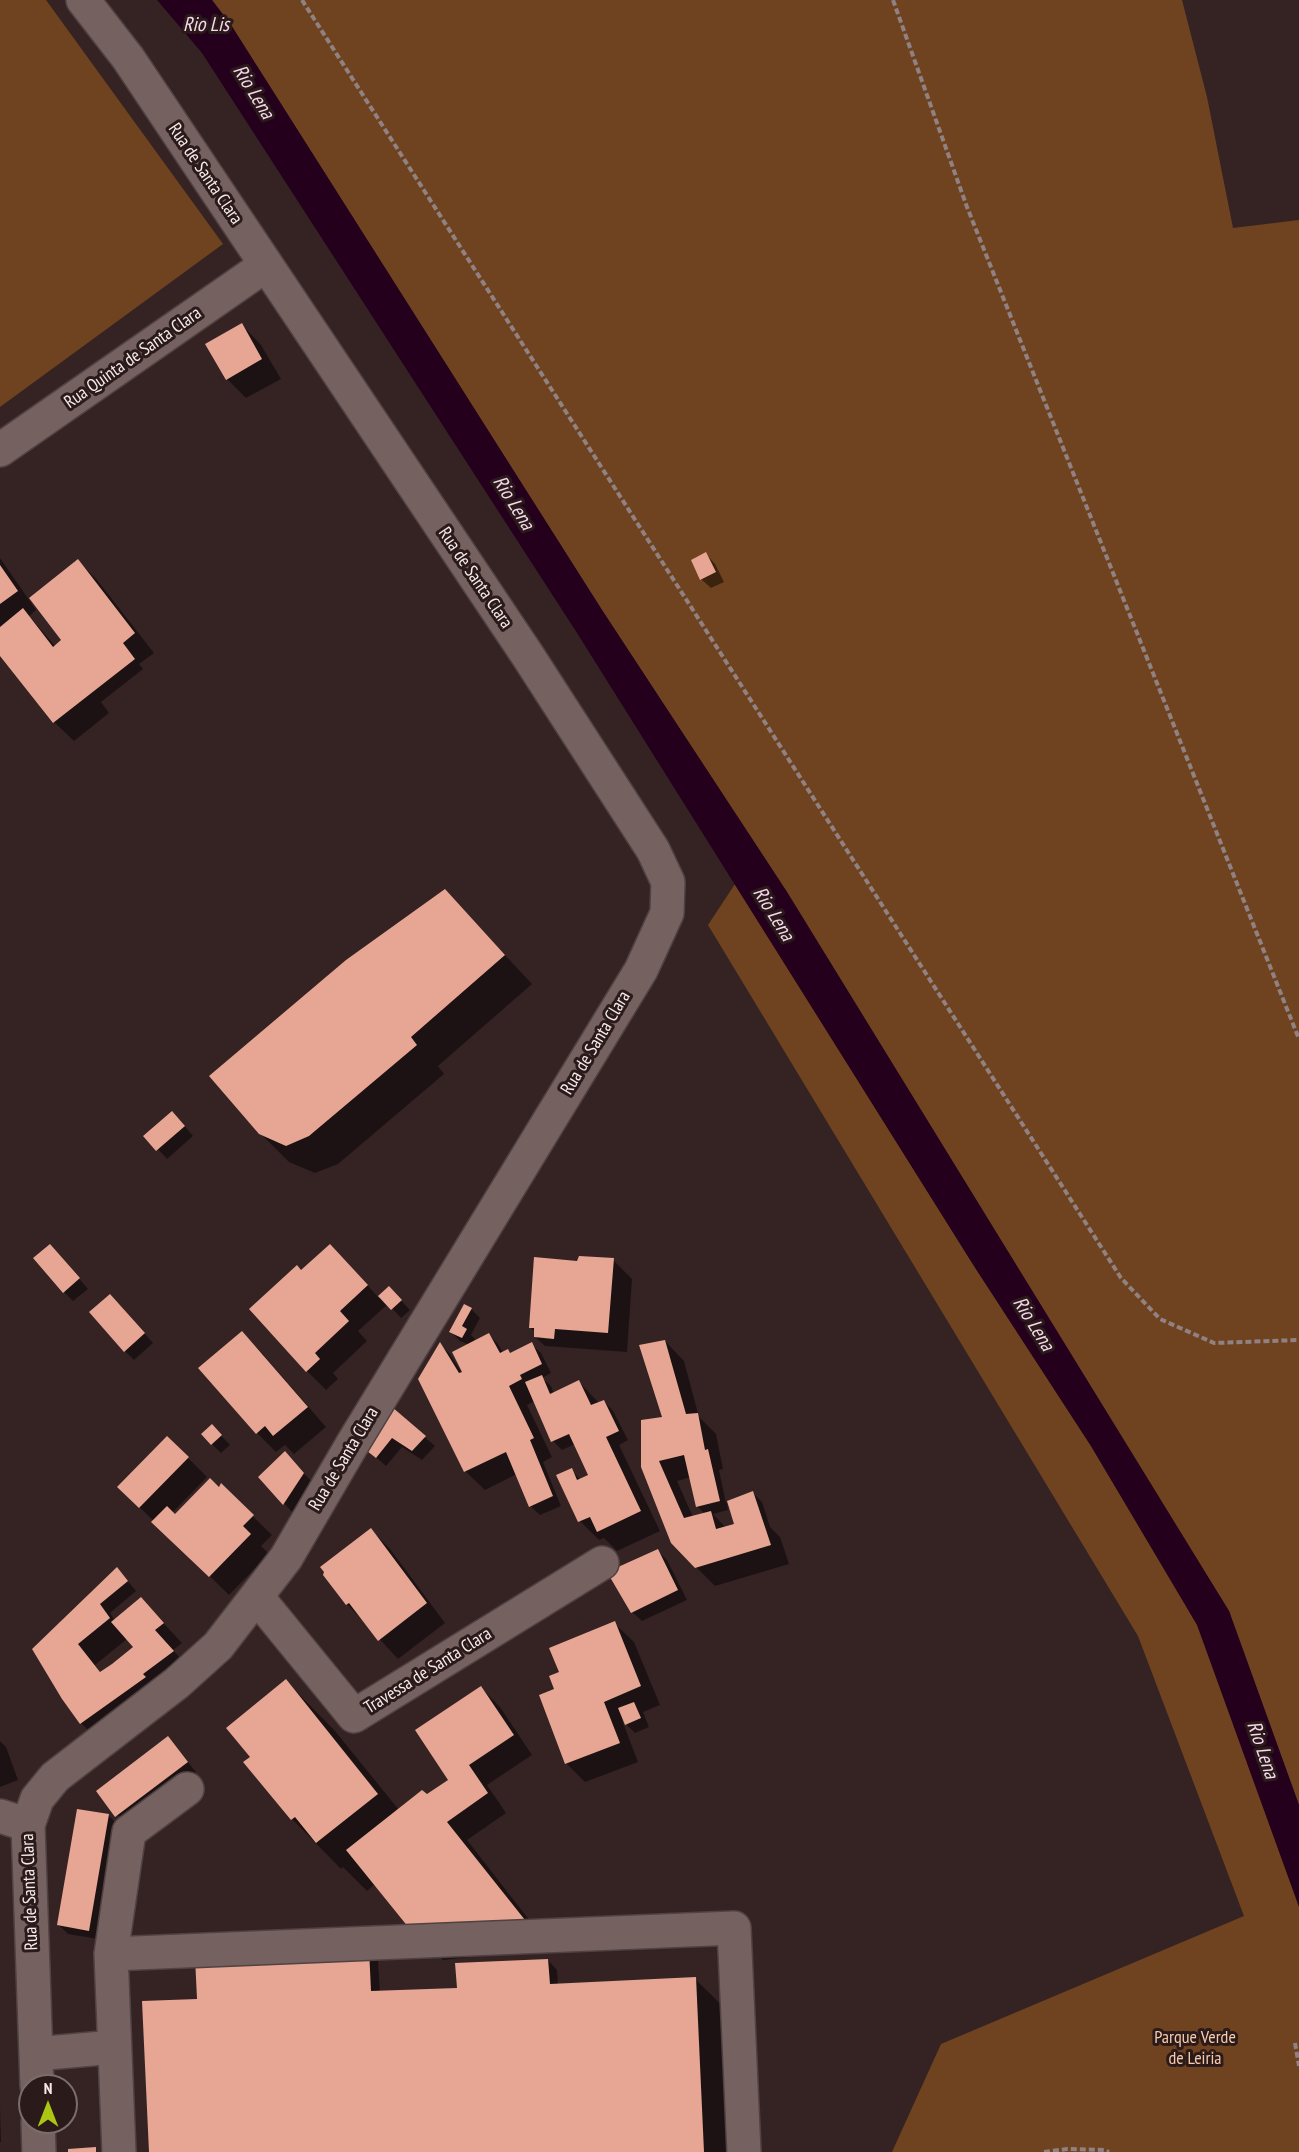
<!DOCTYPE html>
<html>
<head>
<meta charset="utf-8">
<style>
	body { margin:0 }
	#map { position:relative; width:1299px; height:2152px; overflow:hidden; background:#352324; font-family:"PT Sans Narrow",sans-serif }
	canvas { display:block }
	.north { position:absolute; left:18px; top:2074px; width:60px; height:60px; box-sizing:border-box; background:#2b1a1a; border:2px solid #7c6d6d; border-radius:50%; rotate:0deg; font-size:16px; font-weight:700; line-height:24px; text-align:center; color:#f6eaea }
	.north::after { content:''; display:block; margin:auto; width:21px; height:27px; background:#acc613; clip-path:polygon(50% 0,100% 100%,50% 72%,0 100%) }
</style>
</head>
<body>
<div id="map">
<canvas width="1299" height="2152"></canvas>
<div class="north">N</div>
</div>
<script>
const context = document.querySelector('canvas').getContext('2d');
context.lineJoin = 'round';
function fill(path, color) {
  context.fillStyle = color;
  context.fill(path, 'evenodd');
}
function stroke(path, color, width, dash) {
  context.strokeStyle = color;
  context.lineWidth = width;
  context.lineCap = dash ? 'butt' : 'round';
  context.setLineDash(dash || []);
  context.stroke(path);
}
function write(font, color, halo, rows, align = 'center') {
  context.font = font + ' "PT Sans Narrow",sans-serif';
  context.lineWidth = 6;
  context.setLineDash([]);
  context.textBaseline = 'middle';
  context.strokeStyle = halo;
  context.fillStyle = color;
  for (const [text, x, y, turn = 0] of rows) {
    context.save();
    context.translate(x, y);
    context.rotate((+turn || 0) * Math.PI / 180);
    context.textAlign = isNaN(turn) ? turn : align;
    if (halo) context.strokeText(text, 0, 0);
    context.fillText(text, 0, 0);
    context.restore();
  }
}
fill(new Path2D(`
	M0 0H46L223 244 0 407Z
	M212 0H1182L1207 97 1233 228 1299 220V1805L1229 1611 787 892 602 610 231 25Z
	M735 884 974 1266 1091 1446 1198 1625 1295 1894 1299 1893V2152H892L941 2044 1244 1916 1138 1636 708 925Z`), '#6f431f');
fill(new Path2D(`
	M157 0H212L231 25 602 610 787 892 1229 1611 1299 1805V1907L1197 1625 1091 1446 974 1266 577 633 202 53Z`), '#24001d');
fill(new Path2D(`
	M242 325 261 345 281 379 246 398 227 379Z
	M706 554 715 564 724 582 711 588 701 579Z
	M0 558 36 610 29 616 55 646 63 640 78 561 97 580 154 653 139 664 143 669 101 702 109 713 74 741 54 722 0 653Z
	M445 891 532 984 438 1066 444 1074 338 1164 315 1173 289 1162 260 1133Z
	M182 1123 193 1136 167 1159 146 1136Z
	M59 1255 88 1289 73 1301 64 1292Z
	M613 1260 632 1279 627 1352 545 1346 535 1337V1332L530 1327 578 1262Z
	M349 1265 379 1298 389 1288 410 1310 401 1318 388 1304 358 1331 367 1341 333 1373 338 1379 326 1390 307 1371 302 1271Z
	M120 1305 153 1343 134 1360 125 1351Z
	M471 1309 480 1318 471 1335 475 1339 473 1343 489 1335 498 1344 503 1353 510 1354 531 1344 541 1353 551 1373 542 1378 551 1386 554 1394 579 1382 599 1403 604 1401 613 1411 628 1440 619 1445 660 1531 617 1551 604 1538 599 1540 580 1521 571 1470 581 1480 590 1476 575 1444 562 1450 553 1441 535 1401 527 1405 552 1457 543 1462 561 1506 540 1515 530 1506 517 1474 485 1490 465 1471 440 1345 449 1353 465 1378 469 1345 460 1341 451 1332Z
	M242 1333 261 1352 326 1427 294 1454 285 1445 276 1452 257 1433Z
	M665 1341 684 1361 699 1417 716 1434 723 1469 719 1470 726 1503 753 1493 762 1502 770 1527 780 1537 789 1564 715 1586 696 1567 642 1466 664 1419ZM691 1477 697 1506 705 1514 693 1517 677 1481ZM729 1502 736 1525 726 1528 713 1514 728 1510 727 1503Z
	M393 1410 435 1446 422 1460 402 1447 386 1466 369 1451Z
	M212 1426 230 1445 221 1453 212 1444Z
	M188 1458 207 1477 172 1513 175 1516 221 1485 272 1535 261 1546 269 1554 229 1595 119 1487Z
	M294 1463 313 1483 293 1513 260 1477Z
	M371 1530 390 1549 445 1623 398 1659 347 1604 324 1575Z
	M658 1551 667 1560 687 1600 642 1621 632 1612Z
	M126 1579 136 1591 110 1613 115 1621 141 1599 182 1643 173 1650 192 1671 90 1732 81 1723 34 1650ZM127 1639 135 1647 101 1673 95 1665Z
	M614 1623 634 1642 660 1705 643 1712 649 1727 635 1733 622 1720 638 1762 585 1782 566 1763 556 1690 560 1673Z
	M286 1681 335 1731 399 1810 433 1802 450 1780 481 1688 500 1707 532 1755 487 1785 506 1813 467 1840 551 1948 443 1960 414 1932 375 1884 367 1891 343 1867 341 1869 292 1819 252 1757Z
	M168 1738 196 1772 126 1825 98 1791Z
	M0 1741 6 1747 18 1780 0 1787Z
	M108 1815 118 1825 98 1939 68 1934 58 1924Z
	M369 1951 378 1960 380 1993 458 1989 548 1960 557 1970 558 1985 695 1979 732 2015 738 2152H150L200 2000Z
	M0 2105 1 2142H0Z`), '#0007');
fill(new Path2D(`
	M242 323 262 359 226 380 205 344Z
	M706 552 716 572 700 580 691 560Z
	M78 559 135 633 123 643 135 659 53 723 0 656V627L23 608 53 647 61 640 29 598Z
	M0 565 18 591 0 604Z
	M445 889 505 955 411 1037 417 1045 309 1136 286 1146 259 1134 209 1076 346 960Z
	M172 1111 185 1126 156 1151 143 1136Z
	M50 1244 80 1278 63 1293 33 1258Z
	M330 1244 368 1285 340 1311 349 1321 315 1353 320 1359 306 1372 249 1309 297 1265 301 1270Z
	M579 1256 614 1258 608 1333 555 1329 554 1339 534 1337V1328H529L534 1257 577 1261Z
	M389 1286 402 1300 391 1310 378 1296Z
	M110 1294 145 1333 124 1352 89 1312Z
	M464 1304 472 1308 462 1326 467 1329 462 1338 449 1332Z
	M242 1331 308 1407 273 1436 265 1426 256 1434 198 1368Z
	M489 1333 500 1353 508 1349 510 1353 532 1342 542 1364 520 1375 522 1379 509 1386 534 1438 530 1440 553 1496 529 1507 506 1452 464 1472 418 1379 440 1342 459 1373 462 1372 452 1352Z
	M665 1340 686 1414 698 1413 705 1450 708 1449 720 1501 696 1507 684 1455 659 1461 684 1518 711 1511 716 1529 734 1524 727 1501 753 1491 771 1545 695 1568 671 1543 641 1467V1420L662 1417 639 1345Z
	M542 1375 550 1394 579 1380 591 1405 604 1400 619 1431 606 1437 641 1511 597 1532 590 1517 578 1522 556 1475 572 1468 577 1480 588 1475 569 1434 551 1442 525 1382Z
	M392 1407 426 1436 412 1451 392 1438 376 1458 367 1451Z
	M212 1424 222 1435 211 1445 201 1434Z
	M167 1436 189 1457 139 1508 117 1487Z
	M285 1451 304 1473 283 1505 258 1477Z
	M210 1478 219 1487 221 1483 254 1515 243 1526 251 1534 209 1577 151 1522 167 1506 175 1514Z
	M371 1528 427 1603 378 1641 349 1603 346 1605 323 1575 324 1572 320 1567Z
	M658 1549 678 1590 631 1613 607 1572Z
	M117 1567 128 1581 100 1604 110 1618 78 1644 100 1672 112 1664 133 1647 111 1622 141 1597 164 1623 155 1630 174 1651 143 1674 146 1677 80 1724 62 1699 32 1649Z
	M615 1621 641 1686 604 1702 620 1743 565 1764 539 1695 554 1689 549 1676 559 1672 549 1648Z
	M286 1679 378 1794 316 1843 295 1817 291 1820 243 1762 250 1757 226 1728Z
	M481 1686 514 1735 469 1765 488 1793 447 1822 525 1920 413 1933 346 1850 422 1790 427 1794 448 1780 415 1730Z
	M634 1702 641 1718 625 1725 618 1708Z
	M168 1736 188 1762 115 1817 96 1791Z
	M77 1809 109 1814 89 1931 57 1925Z
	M369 1949 371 1991 457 1988 455 1963 548 1959 550 1984 696 1977 704 2152H149L142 2001 197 1999 195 1957Z
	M96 2147V2152H68V2149Z`), '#e6a693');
const minor = new Path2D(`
	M0 450 266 265
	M257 1597 354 1716 602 1563
	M0 1816 28 1825
	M111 1954 129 1832 187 1789
	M36 2054 114 2047
	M37 2086 28 1825 37 1799 55 1777 177 1683 218 1646 286 1558 353 1443 641 970 667 913 668 882 653 850 528 656 128 58 83 0
	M38 2122 39 2152
	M119 2152 111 1954 734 1928 744 2152`);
stroke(minor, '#504142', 36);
stroke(new Path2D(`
	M302 0 1121 1278 1160 1319 1214 1343 1299 1340
	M893 0 967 207 1299 1039
	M1295 2043 1299 2066
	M1044 2152 1067 2149 1104 2150 1109 2152`), '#908182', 4, [6, 3]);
stroke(minor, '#766161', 33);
write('18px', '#f6eaea', '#2b1a1a', [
	["Rua de Santa Clara",205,174,56],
	["Rua Quinta de Santa Clara",133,358,-35],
	["Rua de Santa Clara",475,578,56],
	["Rua de Santa Clara",596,1043,-59],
	["Rua de Santa Clara",344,1459,-59],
	["Travessa de Santa Clara",428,1671,-32],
	["Rua de Santa Clara",30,1892,-92]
]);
write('18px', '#f6caaa', '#2b1a1a', [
	["Parque Verde",1195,2038],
	["de Leiria",1195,2059]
]);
write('italic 20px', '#f7d8ee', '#2b1a1a', [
	["Rio Lis",206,25],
	["Rio Lena",253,92,58],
	["Rio Lena",513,503,58],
	["Rio Lena",773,914,58],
	["Rio Lena",1033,1324,58],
	["Rio Lena",1262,1750,71]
]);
</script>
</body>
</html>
